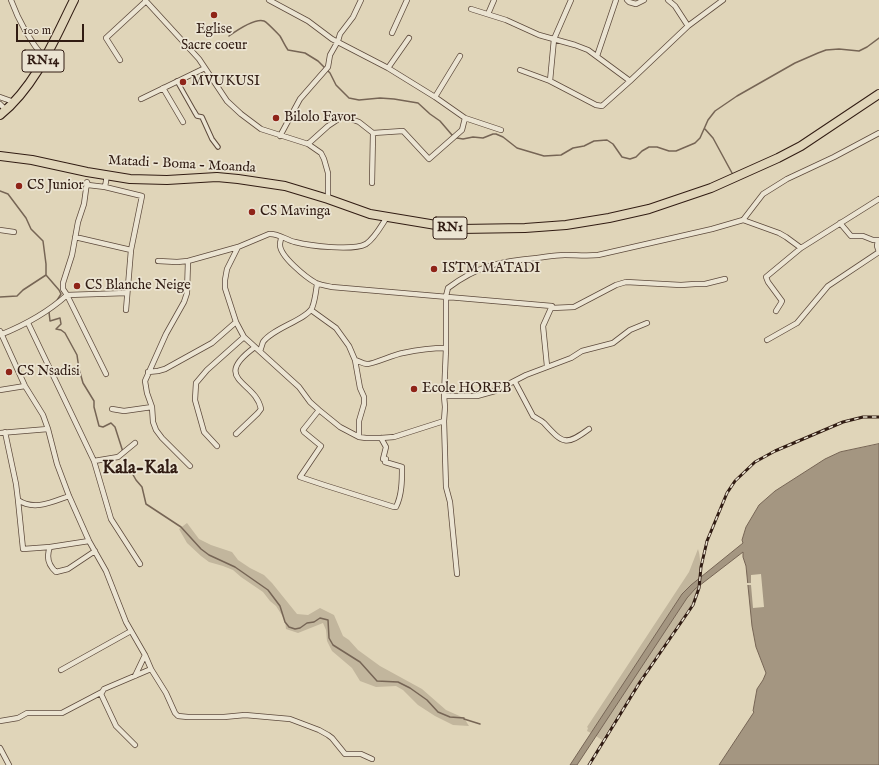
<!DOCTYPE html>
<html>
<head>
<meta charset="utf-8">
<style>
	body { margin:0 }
	#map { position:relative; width:879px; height:765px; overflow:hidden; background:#e0d5b9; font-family:"IM FELL English",serif }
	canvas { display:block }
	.scale { position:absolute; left:16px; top:24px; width:68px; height:18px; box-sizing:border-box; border:2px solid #311c13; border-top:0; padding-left:5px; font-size:12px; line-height:14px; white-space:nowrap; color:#311c13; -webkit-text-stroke:3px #ebe4d2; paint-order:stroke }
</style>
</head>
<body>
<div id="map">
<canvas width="879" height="765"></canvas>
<div class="scale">100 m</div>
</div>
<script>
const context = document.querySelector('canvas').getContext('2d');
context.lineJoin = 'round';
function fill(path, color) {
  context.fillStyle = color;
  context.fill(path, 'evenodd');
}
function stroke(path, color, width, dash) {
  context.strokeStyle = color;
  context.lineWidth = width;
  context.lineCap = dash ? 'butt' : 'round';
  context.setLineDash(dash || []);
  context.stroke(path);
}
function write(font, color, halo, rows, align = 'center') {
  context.font = font + ' "IM FELL English",serif';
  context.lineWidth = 3.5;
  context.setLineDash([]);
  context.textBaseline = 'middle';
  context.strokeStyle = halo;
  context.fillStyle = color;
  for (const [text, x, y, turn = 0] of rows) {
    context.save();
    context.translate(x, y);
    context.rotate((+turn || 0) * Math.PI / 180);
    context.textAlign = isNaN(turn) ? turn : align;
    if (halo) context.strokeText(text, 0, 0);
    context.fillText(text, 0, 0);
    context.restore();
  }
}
fill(new Path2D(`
	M187 523 199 539 211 545 232 552 238 560 250 568 264 575 272 583 297 614 308 615 320 608 334 615 343 636 349 640 358 650 380 666 422 689 446 710 464 718 469 726 453 725 435 716 418 705 403 690 396 686 376 687 360 681 352 668 332 651 327 641 326 630 323 623 298 633 286 629 285 620 276 606 270 601 263 592 241 577 233 570 223 566 209 562 201 556 187 543 179 529Z
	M698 549C703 564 699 590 692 604L639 681 602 740 596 736 687 598 695 589 682 594 591 733 587 731 588 728 587 727 689 572Z`), '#c2b69d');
const water = new Path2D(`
	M879 444V765H719L754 712 753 711 757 689 763 680 766 673 756 647 752 626 746 566 743 557V552L695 589 687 598 577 765H570L682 594 691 585 743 543 742 540 746 527 759 505 775 491 825 459 840 452Z`);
fill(water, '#a49681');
stroke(water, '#766555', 1);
fill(new Path2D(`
	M761 574 764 607 753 608 751 585H746V583H751V575Z`), '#e0d5b9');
stroke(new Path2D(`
	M229 36C236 31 255 18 264 21 267 22 277 33 280 36 283 41 285 46 288 50L305 53 318 61 330 73 336 85 349 98 359 100 380 98 394 99 418 103 430 114 440 121 452 135 457 138 463 139 473 137 483 138 493 134H496L503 137 517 148 544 156 561 155 573 148 584 146 594 141 607 140 613 144 622 157 630 159 636 157 642 151 649 147H657L669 151H676L695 143 700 138 708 120 715 111 737 96 795 63 818 53 826 50 839 49 859 51 867 47 879 38
	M705 129 713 138 732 173
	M0 191 8 194 26 218 31 229 43 241 46 264V275L23 290 17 296 0 297
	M46 275 59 290 61 294 56 302
	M49 312 50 321 60 318 61 324 56 329 61 330 65 333 77 355 79 369 83 383 94 401V407L99 426 103 427 111 423 115 427 123 452
	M124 459 136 480 142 487 146 504 181 527 201 549 209 555 235 567 268 590 280 606 285 622 289 627 295 629 300 628 307 623 314 622 320 618 328 620 329 638 333 645 360 662 377 681 398 682 410 688 427 700 438 712 450 717 464 718V719L480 724`), '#766555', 1.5);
const pedestrian = new Path2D(`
	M177 81 194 111 197 116 202 117 212 139 218 147`);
const minor = new Path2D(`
	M11 0C19 22 30 41 45 59
	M145 0 199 59 227 101 241 114 261 129 308 144 321 153 324 159 328 173V199
	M269 0 308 21 332 39 388 68 435 97 465 118 501 130
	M627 0 629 2 636 4 644 0
	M668 0 675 6 688 26
	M471 9 506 20 539 35 575 45 588 50 630 81
	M488 14 494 0
	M392 33 407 0
	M597 56 616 0
	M120 60 106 38 146 1
	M388 68 409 38
	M520 70 550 81 596 105 602 106 630 81 688 26 723 0
	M550 81 554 39 571 0
	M163 88 183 122
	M0 97 14 102
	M435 97 460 56
	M141 99 205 68
	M0 104 6 110
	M280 136 300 99 328 67 330 55 338 41 340 34 353 17 361 0
	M308 144 328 126 343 116 359 122 373 133 403 131 429 159 462 130 465 118
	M372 183 373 133
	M105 187 142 196 131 250 126 310
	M387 217C381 226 375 238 366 244 353 251 310 246 295 242 286 240 278 233 269 234L238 247 227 269 225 280V288L236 322 244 337 299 387 310 402 319 410 340 427 359 437 366 438H381L394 437 444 421
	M743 220 763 194 787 179 834 157 879 133
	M840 223 851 236H863L873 240H879
	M0 230 14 232
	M75 237 131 250
	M281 238C281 240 280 242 280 244 279 256 307 278 316 283 321 285 327 286 332 287L552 306V308L574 307 616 285 626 282 681 285 695 284H705L725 279
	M878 240 877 246 879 252
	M158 261 177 262 188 261 238 247
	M188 261 187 293 184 302 166 334 145 381 147 393 152 407 153 422 156 430 162 438 190 466
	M311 310 336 328 349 346 355 360 360 388 364 397V404L359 421V437
	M776 311 781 303 782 301 768 282 766 277 801 248
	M28 323 94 461 111 519 140 564
	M0 331 25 386 43 415 48 429 57 464 69 496 89 541 106 571 126 622 145 655 151 669 166 693 175 713 178 716 188 717H224L245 715 290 719 319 730 328 735 332 738 345 754H361L372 759
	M0 335C25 325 47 313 67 295L63 289V283L72 255 78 222 84 204 87 182 88 185 105 187 107 175
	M767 340 797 323 828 286 879 252
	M260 351C261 349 262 345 263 342 273 328 306 320 312 308 315 301 316 291 317 284
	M355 360C359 361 363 364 367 364 371 365 395 354 403 353 417 350 432 348 446 348
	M547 366 543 326 552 306
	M148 372 158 371 165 369 212 343 236 322
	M106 374 67 295 127 293
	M515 382 533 416C537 419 541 420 544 423 563 444 566 446 589 429
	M0 390 25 386
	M444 396H477L495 391 526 375 571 358 582 351 613 343 630 330 647 323
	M112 409 124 411 152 407
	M319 410 303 430 304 432 321 446 300 477 324 485 394 507H396C402 495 402 480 402 467L385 462 386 459H383L386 447 381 438
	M5 432 16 484 18 500C34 511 52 502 69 496
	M0 433 48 429
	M236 434 258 413 261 409C256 381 210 380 255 347
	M217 446 204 432 195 400 196 383 207 370 244 337
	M94 461 118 457 135 443
	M18 500 23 549 50 547
	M89 541 50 547C46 557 48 565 56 572L68 569 95 551
	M457 574 450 502 446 487 444 421 445 407 444 396 446 348V296L448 288C477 266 501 261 537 258 546 257 555 255 565 255 576 255 587 256 598 255L712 229 743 220 779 233 786 237 801 248 879 199
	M61 670 131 631
	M135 676 145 655
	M0 721 18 718 27 713H62L102 692
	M135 745 116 726 101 694 104 689 151 669
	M0 748 9 765`);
const trunk = new Path2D(`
	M0 115C36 86 54 40 74 0
	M0 156 32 160 87 172 130 179 167 180 217 177 238 179 285 186 328 199 370 214 460 229 525 228 566 225 609 218 649 209 711 188 778 158 801 146 879 94`);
stroke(pedestrian, '#5d4a3c', 5.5);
stroke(minor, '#5d4a3c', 6);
stroke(trunk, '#311c13', 10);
stroke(pedestrian, '#ebe4d2', 3.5);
stroke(minor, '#ebe4d2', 4.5);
stroke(trunk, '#e0d5b9', 8);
const rail = new Path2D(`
	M589 765 640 682 693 605 699 588 701 567 707 541 727 493 735 481 755 462 775 451 843 422 863 417H879`);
stroke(rail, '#311c13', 3);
stroke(rail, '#ebe4d2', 1.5, [4.5]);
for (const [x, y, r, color] of [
	[214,15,4,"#8f2418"],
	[183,82,4,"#8f2418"],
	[276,118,4,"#8f2418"],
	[19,186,4,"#8f2418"],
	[252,212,4,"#8f2418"],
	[434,269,4,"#8f2418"],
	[77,286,4,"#8f2418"],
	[9,372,4,"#8f2418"],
	[414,389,4,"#8f2418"]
]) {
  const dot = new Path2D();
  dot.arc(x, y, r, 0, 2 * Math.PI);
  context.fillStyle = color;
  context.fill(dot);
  stroke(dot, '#ebe4d2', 1.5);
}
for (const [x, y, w] of [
	[43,61,42],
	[450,228,34]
]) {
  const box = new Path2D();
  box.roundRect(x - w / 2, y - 11, w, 22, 3);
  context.fillStyle = '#ebe4d2';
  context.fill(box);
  stroke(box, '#311c13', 1);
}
write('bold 13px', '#311c13', null, [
	["RN14",43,61],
	["RN1",450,228]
]);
write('14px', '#311c13', '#ebe4d2', [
	["Eglise",214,30,"center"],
	["Sacre coeur",214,46,"center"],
	["MVUKUSI",191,82],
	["Bilolo Favor",284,118],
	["CS Junior",27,186],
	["CS Mavinga",260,212],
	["ISTM MATADI",442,269],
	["CS Blanche Neige",85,286],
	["CS Nsadisi",17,372],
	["Ecole HOREB",422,389]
], 'left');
write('14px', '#311c13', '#ebe4d2', [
	["Matadi - Boma - Moanda",182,165,3]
]);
write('bold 18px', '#311c13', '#ebe4d2', [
	["Kala-Kala",140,469]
]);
</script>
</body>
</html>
